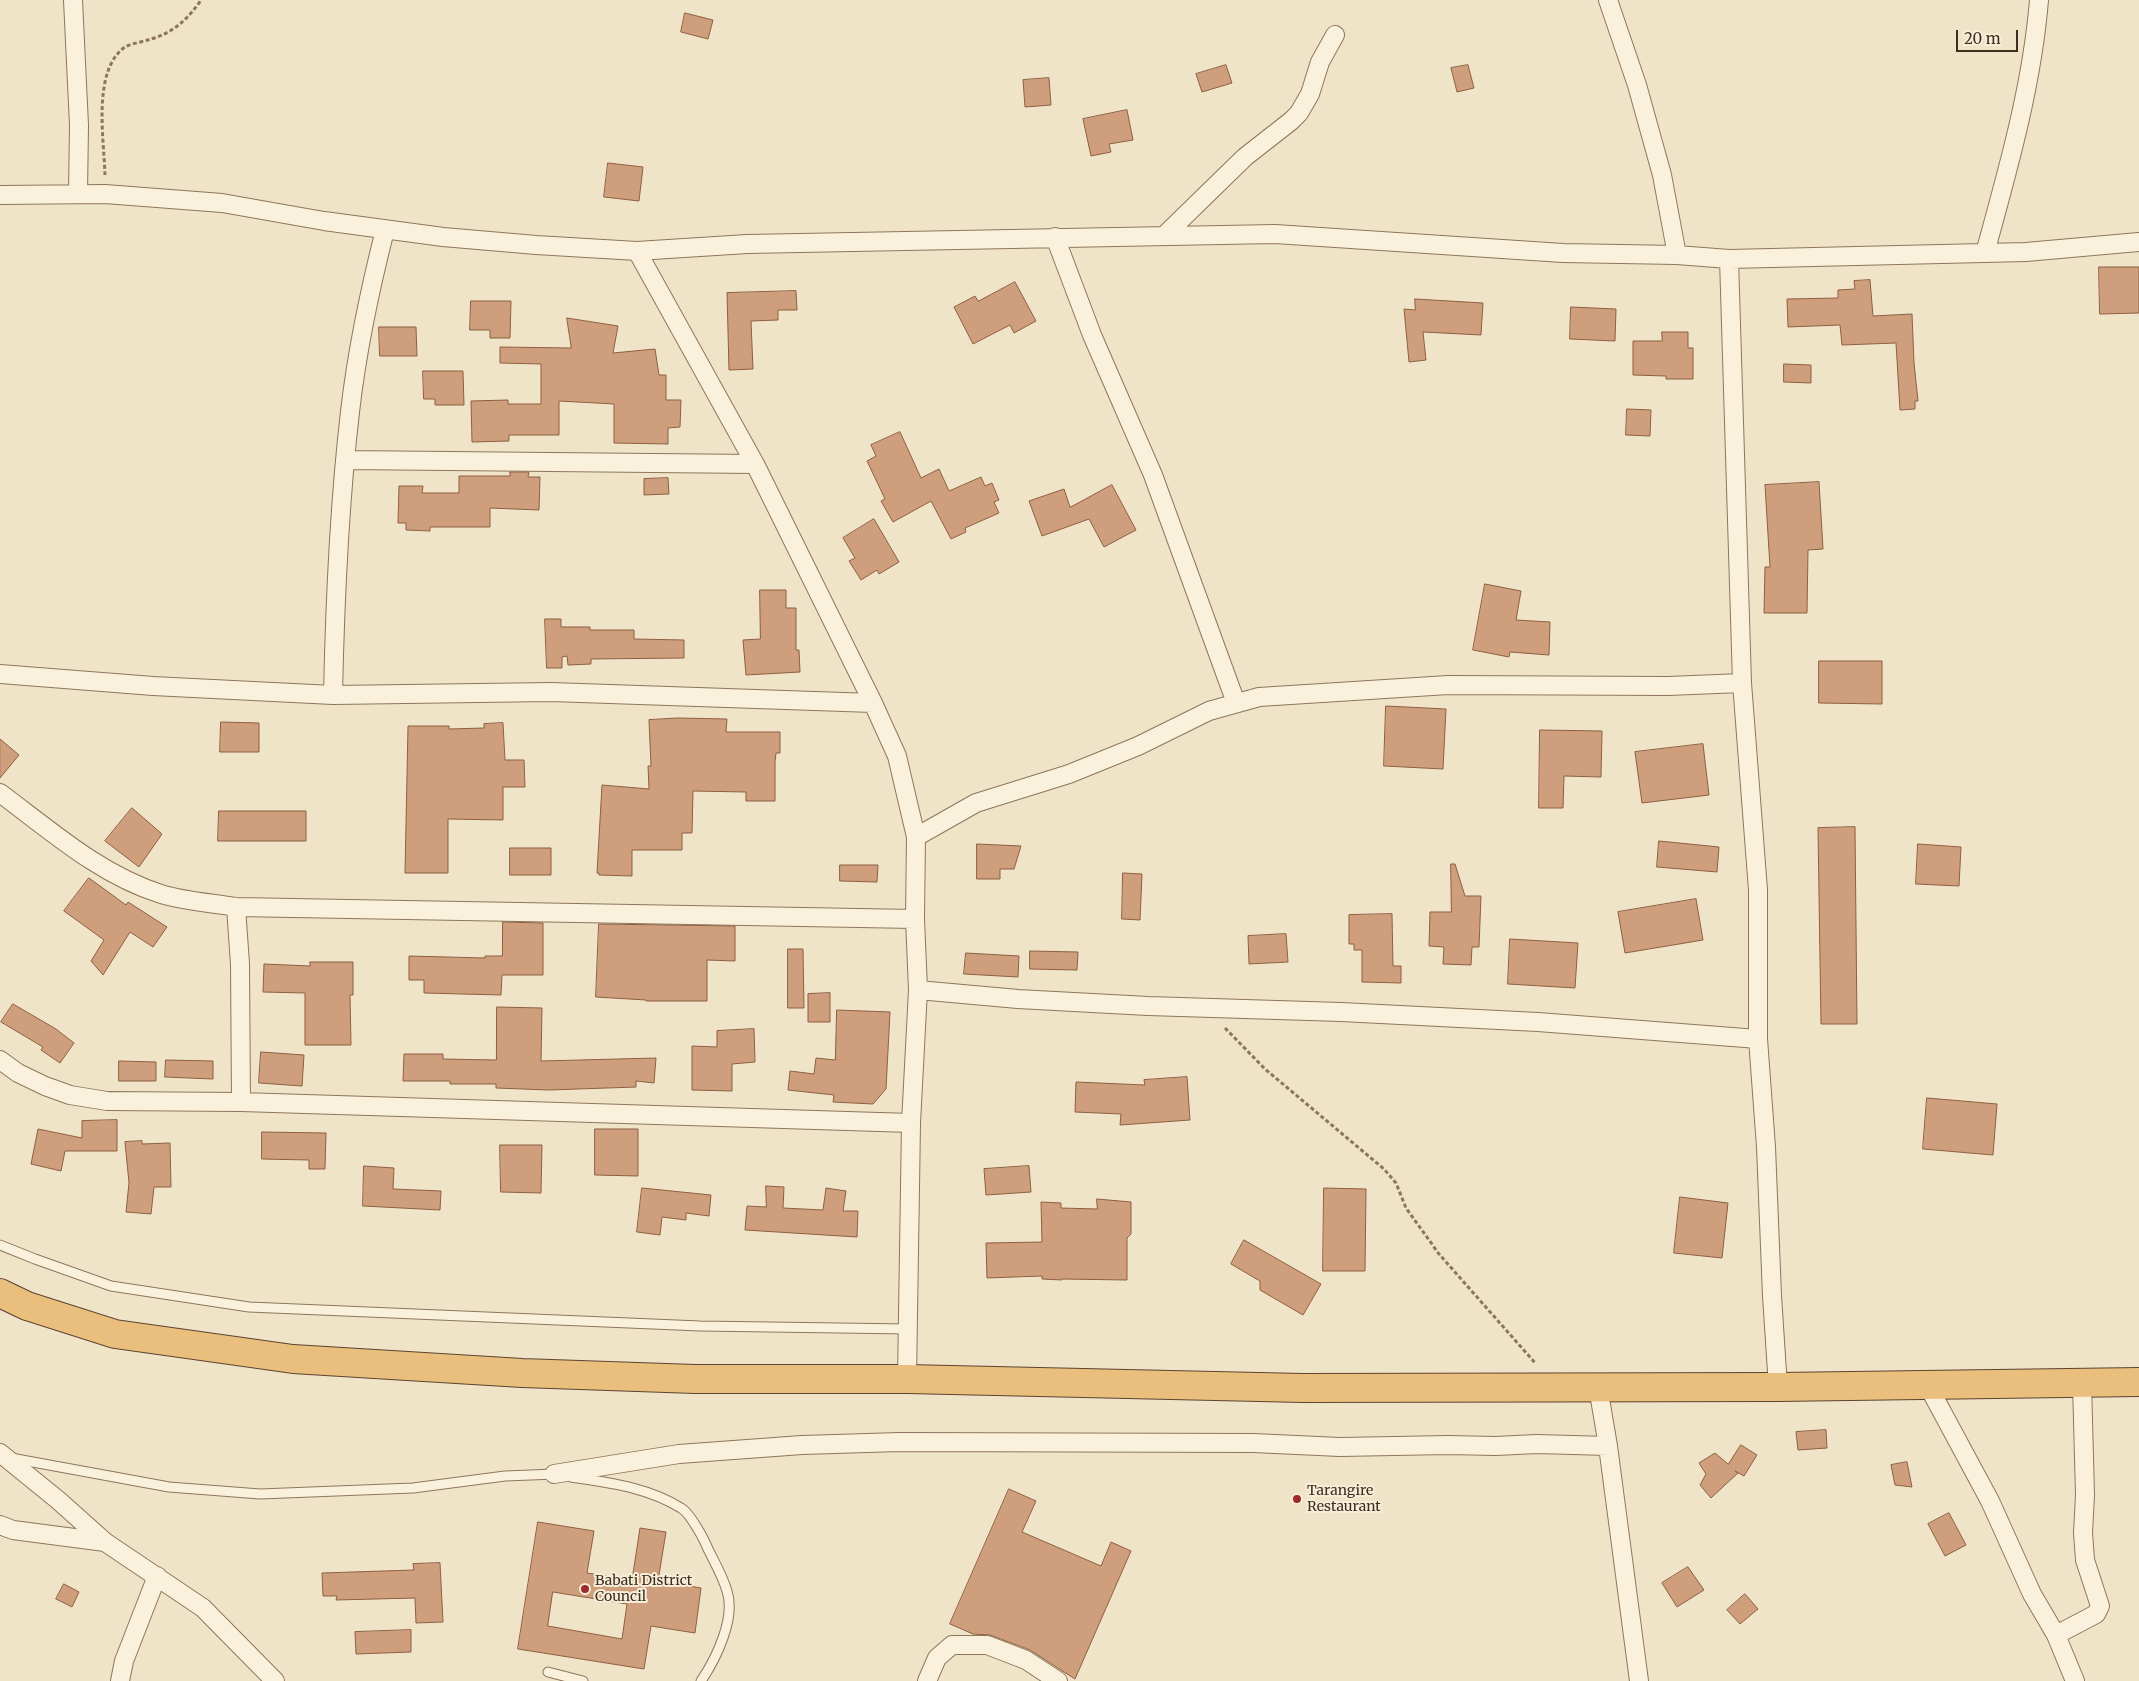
<!DOCTYPE html>
<html>
<head>
<meta charset="utf-8">
<style>
	body { margin:0 }
	#map { position:relative; width:2139px; height:1681px; overflow:hidden; background:#f0e4c8; font-family:Merriweather,serif }
	canvas { display:block }
	.scale { position:absolute; left:1956px; top:30px; width:62px; height:22px; box-sizing:border-box; border:2px solid #3d2e20; border-top:0; padding-left:6px; font-size:15px; line-height:18px; white-space:nowrap; color:#3d2e20; -webkit-text-stroke:4px #f7eed8; paint-order:stroke }
</style>
</head>
<body>
<div id="map">
<canvas width="2139" height="1681"></canvas>
<div class="scale">20 m</div>
</div>
<script>
const context = document.querySelector('canvas').getContext('2d');
context.lineJoin = 'round';
function fill(path, color) {
  context.fillStyle = color;
  context.fill(path, 'evenodd');
}
function stroke(path, color, width, dash) {
  context.strokeStyle = color;
  context.lineWidth = width;
  context.lineCap = dash ? 'butt' : 'round';
  context.setLineDash(dash || []);
  context.stroke(path);
}
function write(font, color, halo, rows, align = 'center') {
  context.font = font + ' Merriweather,serif';
  context.lineWidth = 4;
  context.setLineDash([]);
  context.textBaseline = 'middle';
  context.strokeStyle = halo;
  context.fillStyle = color;
  for (const [text, x, y, turn = 0] of rows) {
    context.save();
    context.translate(x, y);
    context.rotate((+turn || 0) * Math.PI / 180);
    context.textAlign = isNaN(turn) ? turn : align;
    if (halo) context.strokeText(text, 0, 0);
    context.fillText(text, 0, 0);
    context.restore();
  }
}
const building = new Path2D(`
	M685 13 713 20 708 39 681 32Z
	M1226 65 1232 83 1202 92 1196 74Z
	M1468 65 1474 88 1457 92 1451 68Z
	M1049 78 1051 105 1025 107 1023 80Z
	M1127 110 1133 140 1109 144 1111 152 1091 156 1083 119Z
	M608 163 643 167 639 201 604 197Z
	M2099 267H2139V313L2100 314Z
	M1870 280 1873 316 1912 314 1914 363 1918 401H1915V409L1900 410 1896 343 1842 345 1840 325 1788 327 1787 299 1838 298V290L1855 289 1854 281Z
	M1015 282 1036 321 1014 333 1010 325 973 344 954 307 975 296 978 301Z
	M796 291 797 310H778V320L751 321 753 369 729 370 727 293Z
	M1415 299 1483 303 1481 335 1423 332 1426 360 1409 362 1404 309 1415 310Z
	M471 301H511L510 338H490V330H470Z
	M1571 307 1616 309 1615 341 1570 339Z
	M567 318 618 326 613 353 655 349 659 375H666V400H681L680 427 668 428V444L614 443V404L559 401V435H509V441L472 442 471 401 508 400V404H541V364L500 363V347L571 348Z
	M379 327H416L417 356H380Z
	M1662 332H1688V348H1693V379H1666V376L1633 375V341H1662Z
	M1784 364 1811 365V383L1784 382Z
	M423 371H463L464 405H435V399H424Z
	M1627 409 1651 410 1650 436 1626 435Z
	M900 432 921 478 939 469 949 491 981 477 985 486 992 483 999 500 994 502 999 513 965 528 966 532 951 539 931 501 893 522 881 501 885 499 867 461 876 456 871 445Z
	M510 472H529L528 477H540L539 510 490 508V527H430V531L406 530V523H398L399 486H423L422 493H459V476H510Z
	M668 478 669 494 644 495V479Z
	M1819 482 1823 549 1808 550 1807 613H1764L1765 567H1770L1765 485Z
	M1112 485 1136 530 1104 547 1089 519 1042 536 1029 501 1064 489 1070 507Z
	M874 519 899 562 879 574 877 570 861 580 849 561 855 558 843 538Z
	M1485 584 1521 591 1516 620 1550 622 1549 655 1510 652 1509 657 1473 650Z
	M760 590H786V608H796V650H799L800 672 746 675 743 640 760 639Z
	M545 619H561V627H590V630H634V639L684 640V658L591 659V664L568 665 567 656 562 657V668H547Z
	M1819 661H1882V704L1819 703Z
	M1386 706 1446 709 1443 769 1384 766Z
	M678 718 727 719 726 732H780V753H776L775 762V801H746V792L693 791 692 833H682V850H632V876L599 875V873H597L602 785 649 789 648 766H651L649 720Z
	M221 722 259 723V752H220Z
	M503 723 505 760H524L525 787H503V820L448 819V873H405L408 726H449V729L484 728V724Z
	M1540 730 1602 731 1601 777 1564 776 1563 808H1539Z
	M0 739 19 755 0 778Z
	M1703 744 1709 795 1642 803 1635 752Z
	M132 808 162 834 139 867 105 841Z
	M219 811H306V841H218Z
	M1855 827 1857 1024H1821L1818 828Z
	M1659 841 1719 847 1717 872 1657 867Z
	M977 844 1021 846 1014 869H1000V879H977Z
	M1918 844 1961 847 1959 886 1916 884Z
	M510 848H551V875H510Z
	M1451 864H1455L1465 896H1481L1479 947H1472L1471 965 1443 964 1444 947 1429 946 1430 912H1451Z
	M840 865H878L877 882 840 881Z
	M1123 873 1142 874 1140 920 1122 919Z
	M89 878 126 905 128 902 167 927 153 947 130 932 103 975 91 961 104 940 64 911Z
	M1696 899 1703 940 1625 953 1618 912Z
	M1392 914 1393 966H1401V983L1362 982V950H1354V944H1349V915Z
	M503 922 543 923V975H502L501 995 424 993V980H409V956L485 958V956H502Z
	M599 924 735 926V961L707 960V1001H646V1000L596 997Z
	M1286 934 1288 962 1249 964 1248 936Z
	M1510 939 1578 943 1575 988 1508 984Z
	M788 949H803L804 1008H788Z
	M1030 951 1078 952 1077 970 1030 969Z
	M966 953 1019 956 1018 977 964 974Z
	M310 962H353V995H350L351 1045H305V993L263 992 264 964 310 966Z
	M830 993V1022H808V994Z
	M13 1004 56 1029 74 1043 60 1063 41 1050 43 1047 1 1022Z
	M497 1007 542 1008 541 1061 656 1058 654 1083 636 1081V1087L549 1090 496 1088V1084H450V1081H403L404 1054H443V1059L496 1060Z
	M837 1010 890 1012 886 1089 873 1104 833 1102 834 1095 788 1090 790 1071 814 1074 816 1058 835 1060Z
	M754 1029 755 1062 732 1064V1091L692 1090V1046L717 1047V1031Z
	M261 1052 304 1055 302 1086 259 1083Z
	M166 1060 213 1061V1079L165 1077Z
	M119 1061 156 1062V1081H119Z
	M1187 1077 1190 1120 1120 1125 1121 1114 1075 1112 1076 1082 1145 1085 1144 1080Z
	M1927 1098 1997 1104 1993 1155 1923 1149Z
	M117 1120V1151H65L61 1171 31 1164 38 1129 82 1138V1121Z
	M595 1129H638V1176L595 1175Z
	M262 1132 326 1133 325 1169H309V1160L262 1159Z
	M142 1141V1144L170 1143 171 1187H154L151 1214 126 1212 129 1183 125 1142Z
	M500 1145H542L541 1193 501 1192Z
	M364 1166 394 1168 393 1189 441 1191 440 1210 363 1206Z
	M1029 1166 1031 1192 986 1195 984 1169Z
	M766 1186 784 1187 783 1208 823 1210 826 1188 846 1191 843 1211H858L857 1237 745 1230 747 1206 766 1207Z
	M642 1188 711 1195 709 1216 686 1213V1220L662 1217 660 1235 637 1232Z
	M1324 1188 1366 1189 1365 1271H1323Z
	M1680 1197 1728 1203 1722 1258 1674 1253Z
	M1097 1199 1131 1202V1234L1127 1238V1280L1062 1279V1280L1042 1279V1276L987 1278 986 1243 1042 1242 1041 1202 1061 1203V1208L1097 1209Z
	M1244 1240 1321 1284 1303 1315 1260 1290V1281L1231 1264Z
	M1826 1430 1827 1448 1798 1450 1796 1432Z
	M1741 1445 1757 1455 1744 1476 1735 1471 1738 1473 1711 1498 1700 1485 1706 1474 1699 1463 1715 1453 1728 1464Z
	M1907 1462 1912 1487 1895 1485 1891 1465Z
	M1009 1489 1036 1501 1022 1532 1101 1566 1111 1542 1131 1551 1075 1679 1030 1650 990 1635 973 1634 950 1624Z
	M1949 1513 1966 1545 1945 1556 1928 1524Z
	M538 1522 594 1531 587 1573 632 1580 640 1528 666 1532 658 1581 701 1588 695 1633 651 1626 644 1669 518 1649ZM553 1592 627 1604 622 1639 548 1626Z
	M440 1563 443 1622 416 1623 415 1598 336 1600 337 1596H323L322 1573 414 1570 413 1564Z
	M1688 1567 1704 1590 1677 1607 1662 1583Z
	M64 1584 79 1592 72 1607 56 1599Z
	M1745 1594 1758 1609 1740 1624 1727 1610Z
	M411 1630V1652L356 1654 355 1632Z`);
fill(building, '#cf9f7d');
stroke(building, '#8d5f41', 1);
const service = new Path2D(`
	M0 1245 35 1259 111 1286 249 1307 700 1326 908 1329
	M11 1458 169 1487 260 1494 413 1488 505 1476 556 1474
	M571 1477C610 1483 647 1487 681 1508 690 1513 704 1539 708 1549 715 1563 723 1577 727 1591 736 1618 716 1659 701 1681
	M548 1672 583 1681`);
const minor = new Path2D(`
	M73 0 79 125 78 193
	M1608 0 1637 85 1662 175 1677 255
	M0 195 105 194 222 203 324 221 443 237 536 245 637 251 747 244 1275 234 1563 253 1677 255 1729 259 2026 252 2139 242
	M1164 236 1245 157 1291 121 1299 113 1310 94 1320 62 1335 35
	M1055 237 1092 335 1153 475 1236 703
	M637 251 755 464 873 703 897 756 916 837 915 919 918 990 911 1123 907 1379
	M1985 253C2008 169 2032 86 2039 0
	M1729 259 1742 683 1758 890V1039L1766 1147 1772 1296 1778 1387
	M346 460 755 464
	M0 674 153 686 333 695 551 692 873 703
	M333 695C335 600 339 506 350 412 357 350 370 289 385 230
	M0 793C50 830 100 875 161 894 183 901 212 903 236 907L915 919
	M916 837 976 803 1069 774 1138 746 1209 711 1259 697 1448 685 1668 686 1742 683
	M236 907 240 964 241 1102
	M918 990 1018 999 1148 1006 1341 1012 1538 1022 1758 1039
	M0 1060 18 1073 45 1086 70 1095 107 1101 241 1102 911 1123
	M1927 1384 1990 1501 2032 1594 2056 1635 2075 1681
	M1598 1387 1608 1446 1639 1681
	M0 1453 58 1500 105 1542 203 1608 275 1681
	M554 1474 679 1454 802 1445 900 1442 1253 1443 1340 1447 1448 1445 1496 1446 1537 1444 1608 1446
	M0 1525 13 1530 105 1542
	M2056 1635 2096 1614 2100 1606 2085 1560 2083 1533 2085 1495 2082 1383
	M120 1681 124 1661 157 1576
	M927 1681 937 1658 952 1645H987L1026 1660 1058 1681`);
const trunk = new Path2D(`
	M0 1293 27 1306 115 1334 293 1359 522 1373 695 1379H907L1303 1388 1778 1387 2139 1382`);
stroke(service, '#8d765c', 11);
stroke(minor, '#8d765c', 20);
stroke(trunk, '#5b4430', 30);
stroke(new Path2D(`
	M105 175C104 139 92 70 125 47 132 43 143 42 151 39 173 33 188 19 201 0
	M1225 1028 1265 1069 1384 1169 1396 1183 1406 1208 1439 1254 1536 1364`), '#8d765c', 3, [4, 2.5]);
stroke(service, '#faf1dc', 9);
stroke(minor, '#faf1dc', 18);
stroke(trunk, '#eabe7c', 28);
for (const [x, y, r, color] of [
	[1297,1499,5,"#9e2a2b"],
	[585,1589,5,"#9e2a2b"]
]) {
  const dot = new Path2D();
  dot.arc(x, y, r, 0, 2 * Math.PI);
  context.fillStyle = color;
  context.fill(dot);
  stroke(dot, '#f7eed8', 2);
}
write('14px', '#3d2e20', '#f7eed8', [
	["Tarangire",1307,1491],
	["Restaurant",1307,1507],
	["Babati District",595,1581],
	["Council",595,1597]
], 'left');
</script>
</body>
</html>
